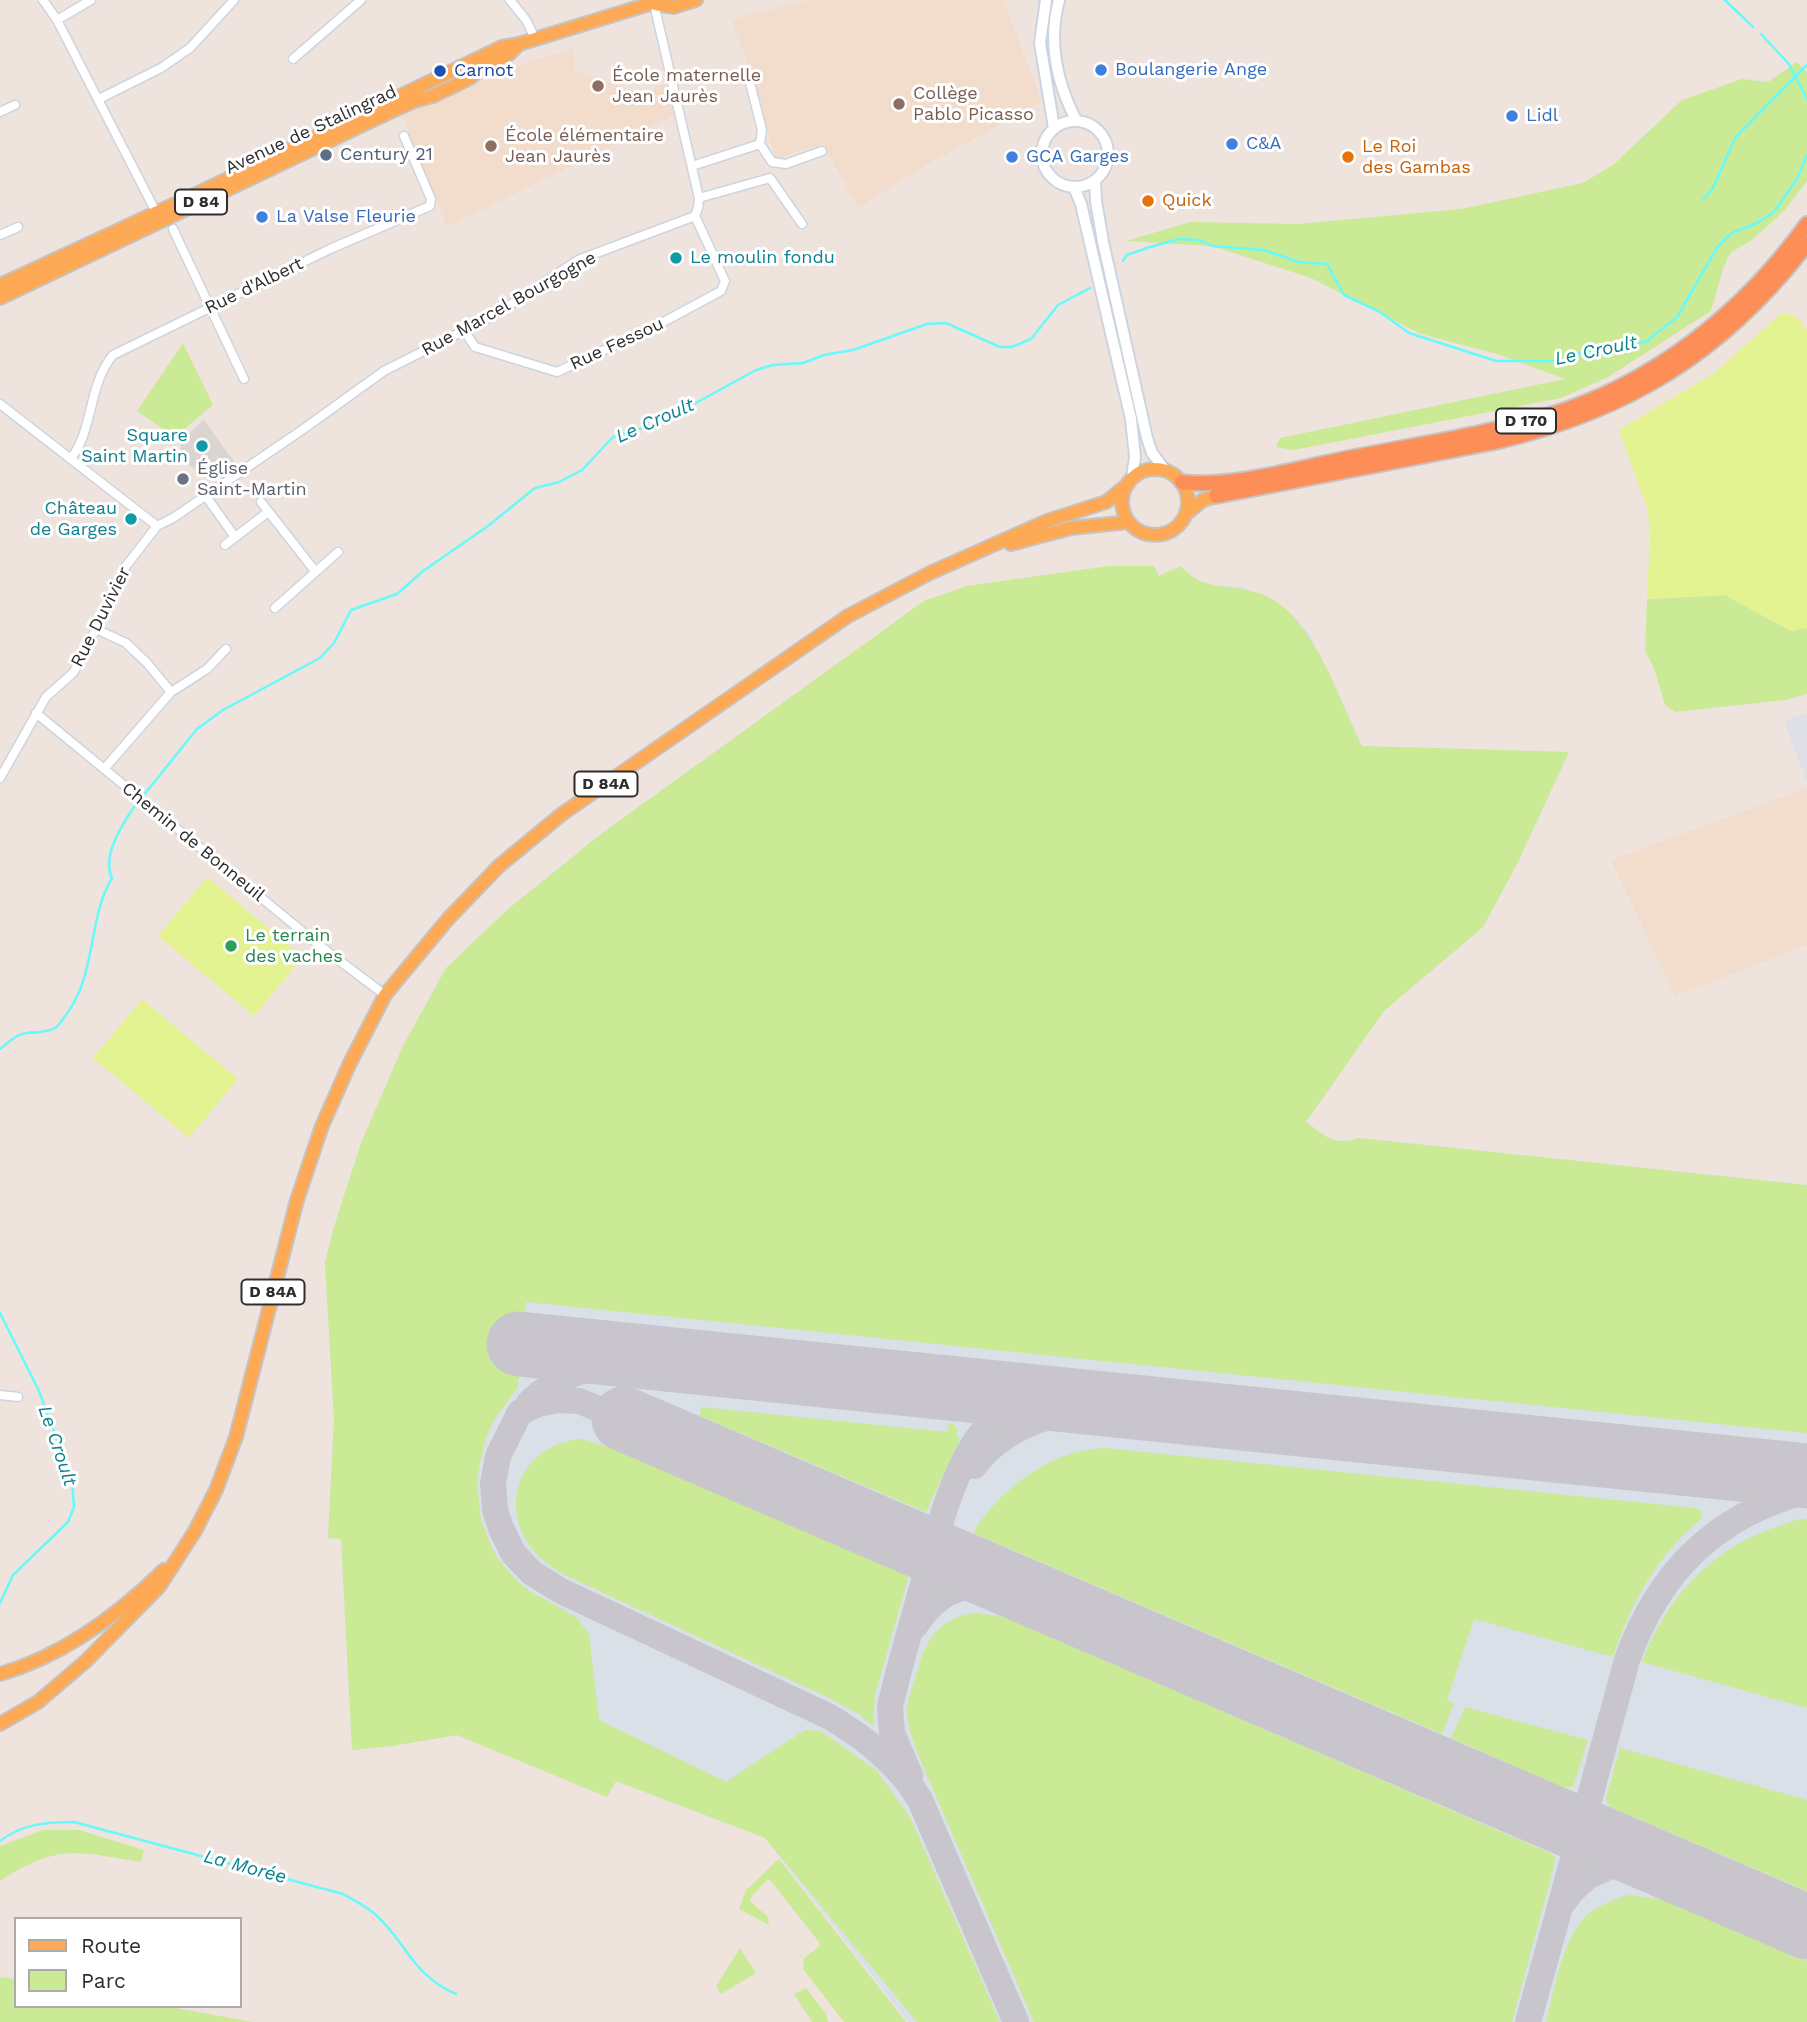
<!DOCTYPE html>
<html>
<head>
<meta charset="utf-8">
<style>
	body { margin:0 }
	#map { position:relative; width:1807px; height:2022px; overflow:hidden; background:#efe3de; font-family:"Work Sans",sans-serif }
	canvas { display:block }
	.legend { position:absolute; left:14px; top:1917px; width:228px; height:91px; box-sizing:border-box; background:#fff; border:2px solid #ababab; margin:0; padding:9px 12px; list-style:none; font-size:21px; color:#2d2d2d }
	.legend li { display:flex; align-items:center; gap:14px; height:35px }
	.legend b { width:35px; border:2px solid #ababab }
</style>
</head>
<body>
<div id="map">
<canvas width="1807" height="2022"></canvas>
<ul class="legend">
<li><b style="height:9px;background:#fea955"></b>Route</li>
<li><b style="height:19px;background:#caea96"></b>Parc</li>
</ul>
</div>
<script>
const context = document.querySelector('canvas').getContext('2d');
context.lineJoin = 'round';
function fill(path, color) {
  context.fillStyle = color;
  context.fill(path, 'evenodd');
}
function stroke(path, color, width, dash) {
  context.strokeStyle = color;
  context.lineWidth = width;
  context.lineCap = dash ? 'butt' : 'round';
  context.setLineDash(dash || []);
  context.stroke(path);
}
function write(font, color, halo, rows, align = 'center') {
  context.font = font + ' "Work Sans",sans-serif';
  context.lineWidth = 6;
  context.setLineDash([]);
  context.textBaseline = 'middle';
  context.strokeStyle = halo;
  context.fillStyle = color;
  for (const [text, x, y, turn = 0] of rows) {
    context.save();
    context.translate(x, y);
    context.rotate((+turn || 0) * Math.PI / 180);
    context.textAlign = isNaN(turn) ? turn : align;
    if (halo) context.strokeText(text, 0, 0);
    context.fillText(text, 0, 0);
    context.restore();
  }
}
fill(new Path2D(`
	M1807 713V781L1784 721Z`), '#dfdfe8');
fill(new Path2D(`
	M808 0H1003L1042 101 921 168 858 208 823 143 782 157H775L747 60 734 29 732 19Z
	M574 48 575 71 651 97 655 86 667 84 675 115 447 227 402 115 523 64Z
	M1807 788V945L1675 996 1611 860Z`), '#f2dccc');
fill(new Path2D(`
	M1109 566H1154L1159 576 1180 566 1193 580 1211 585 1241 587 1268 597 1292 614 1309 634 1362 746 1569 752 1518 862 1483 927 1384 1011 1306 1122 1331 1140 1343 1143 1359 1138 1807 1185V2022H908L765 1838 616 1781 607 1797 457 1735 392 1746 352 1750 341 1539 328 1538 334 1419 325 1263 333 1230 361 1143 403 1046 446 968 507 910 601 834 924 601 967 586Z`), '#d9e0e8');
fill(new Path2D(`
	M1797 62 1807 72V181L1784 211 1752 240 1730 253 1723 269 1711 311 1608 377 1561 398 1294 450 1276 447 1280 438 1565 379 1497 354 1421 334 1311 278 1212 246 1126 241 1190 222 1298 224 1461 209 1583 183 1613 165 1682 100 1742 79 1768 82Z
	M183 343 213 405 175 437 137 411Z
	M1109 566H1154L1159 576 1180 566C1207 594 1230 582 1264 595 1313 615 1340 701 1362 746L1569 752 1518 862 1483 927 1384 1011 1306 1122C1325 1136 1333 1146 1359 1138L1807 1185V1433L526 1302 518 1387 494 1420 486 1438 480 1463 477 1482 481 1521 496 1556 514 1578 528 1590 576 1617 589 1634 599 1720 726 1782 805 1730 821 1731 876 1770 910 1817 1000 2022H917L765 1838 616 1781 607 1797 457 1735 392 1746 352 1750 341 1539 328 1538 334 1419 325 1263 333 1230 361 1143 403 1046 446 968 507 910 601 834 924 601 967 586Z
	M1725 595 1791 631 1807 628V694L1785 700 1675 712 1665 705 1654 668 1645 651 1647 599Z
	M701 1407 947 1432 949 1424H953L957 1428V1437L960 1439 926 1512 700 1416Z
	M581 1439 613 1448 909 1575 875 1695 873 1726 859 1714 829 1698 563 1574C550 1566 538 1558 530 1546 497 1499 526 1443 581 1439Z
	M1105 1448 1695 1508 1701 1510V1519C1657 1555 1631 1603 1613 1657L1474 1619 1447 1700 1454 1703 1442 1734 973 1533C999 1489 1053 1449 1105 1448Z
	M1798 1519H1807V1708L1642 1662C1661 1611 1695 1568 1743 1541 1760 1532 1780 1526 1798 1519Z
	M977 1613 1005 1617 1552 1854 1555 1858 1553 1870 1512 2022H1034L922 1764C916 1747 907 1728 907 1711 907 1701 912 1689 915 1679 924 1644 936 1617 977 1613Z
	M1465 1707 1588 1740 1573 1787H1562L1451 1738Z
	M1620 1748 1807 1800V1891L1610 1807 1606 1798Z
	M43 1830H79L144 1850 141 1862C77 1852 58 1843 0 1881V1846Z
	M779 1859 906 2022H844L803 1969 804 1959 792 1947 804 1958 820 1946 819 1942 770 1880H767L752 1896 750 1901 768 1917 769 1925 739 1909 746 1890Z
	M1627 1895 1666 1900 1807 1961V2022H1546C1554 1991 1564 1930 1592 1911 1603 1904 1615 1899 1627 1895Z
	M740 1948 756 1973 721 1994 716 1986Z
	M0 1977 16 1979V2006H165L253 2022H0Z
	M806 1988 826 2014 828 2022H812L794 1994Z`), '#caea96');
fill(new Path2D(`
	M1786 313 1798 318 1807 331V628L1791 631 1725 595 1647 599 1650 538 1648 511 1619 430 1714 373 1781 314Z
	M207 877 303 957 254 1016 158 936Z
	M142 999 238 1079 189 1138 93 1058Z`), '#e4f391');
fill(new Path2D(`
	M204 420 236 464 218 476 204 475 177 457 181 452 180 441Z`), '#dbd5d2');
stroke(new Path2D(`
	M1725 0 1753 27
	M1761 34 1789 64 1807 99
	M1703 200 1713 188 1735 138 1807 65
	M1123 261 1127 255 1150 247 1179 239 1200 240 1212 246 1264 250 1299 262 1327 264 1344 295 1380 312 1409 333 1496 361H1561L1583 352 1605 351 1626 347 1647 341 1677 317 1718 246 1732 233 1757 223 1774 212 1797 179 1807 155
	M143 796 197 729 223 710 320 658 334 643 351 610 397 594 423 571 488 526 535 488 559 482 582 470 613 437 663 421 756 370 773 365 803 363 824 355 853 350 927 324 946 323 1000 347H1012L1031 339 1058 305 1090 288
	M0 1049C7 1044 14 1036 22 1034 33 1031 44 1034 55 1028 59 1026 62 1020 65 1016 97 976 87 920 112 878 101 855 124 822 136 804
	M0 1313 39 1391 72 1480 74 1507 68 1522 13 1575 0 1603
	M0 1841C22 1824 46 1822 74 1822L343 1894C354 1900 366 1906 376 1915 407 1943 412 1975 456 1994`), '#68fafa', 2.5);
stroke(new Path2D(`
	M529 1403C562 1369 610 1363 655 1358
	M624 1419 579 1401 558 1400 538 1404 520 1412 498 1456 493 1484 495 1510 501 1528 513 1553 532 1573 561 1591 830 1717C866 1739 898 1763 920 1800L1016 2022
	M974 1466C1006 1424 1058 1411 1108 1405
	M915 1626C942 1584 969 1583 1015 1587
	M910 1775 892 1733 890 1707C899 1667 911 1627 922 1588 935 1541 953 1465 985 1429 1003 1409 1025 1403 1051 1399
	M1560 1907 1627 1660C1659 1571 1716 1515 1807 1491
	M1528 2022 1560 1907 1572 1891 1587 1877 1610 1866 1632 1861 1670 1868`), '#c8c6cc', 26);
stroke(new Path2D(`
	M519 1344 1807 1476
	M624 1419 1807 1927`), '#c8c6cc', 65);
const minor = new Path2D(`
	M43 0 57 20 156 212
	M510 0 526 20 535 38
	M57 20 91 0
	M293 59 361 0
	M749 79 762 130 760 144
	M99 99 161 68 190 48 234 0
	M0 112 15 105
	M692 166 760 144 772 162 786 164 822 151
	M699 198 770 178 802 224
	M173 229 244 379
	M0 235 18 227
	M465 332 475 347 557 372 654 327 721 291 725 281 695 216 698 208 699 198 654 4
	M0 404 157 526
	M72 457C94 427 88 385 113 355L330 249 430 206 431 199 404 136
	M205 495 235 537
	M261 502 315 571
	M225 545 268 512
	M275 608 338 552
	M96 629 126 643 147 663 171 692
	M36 713 320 946 385 995
	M104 769 171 692 207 669 226 649
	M0 778 46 697 73 673 82 658 126 566 157 526 173 518 302 430 384 371 493 316 578 260 695 216
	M0 1395 18 1397`);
const secondary = new Path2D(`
	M1046 0 1040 43 1054 128
	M1059 0C1048 41 1057 83 1076 120
	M1042 154a33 33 0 1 1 66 0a33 33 0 1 1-66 0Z
	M1095 181 1096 201 1103 242 1147 438 1152 453 1165 470
	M1074 187 1081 204 1131 419 1135 457 1132 477`);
const primary = new Path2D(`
	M655 4 674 7 696 0
	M0 285 190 197 502 47 519 44 662 0
	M0 298 375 119 414 101 433 96 470 78 485 66 509 54 519 44
	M1122 502a33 33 0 1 1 66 0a33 33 0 1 1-66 0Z
	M1187 513 1203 500 1216 496
	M1011 544 1071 528 1129 522
	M0 1674C63 1656 118 1615 164 1570
	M0 1724 38 1702 86 1661 159 1587 195 1531 216 1490 236 1437 297 1200 322 1126 349 1065 385 995 448 919 499 866 562 814 848 616 930 573 1047 521 1106 502 1127 485`);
const trunk = new Path2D(`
	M1182 482C1229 489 1302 467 1350 458 1415 445 1483 435 1547 416 1653 384 1742 314 1807 224
	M1216 496 1495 442C1628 411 1723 353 1807 244`);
stroke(minor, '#ccd5df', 11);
stroke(secondary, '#ccd5df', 14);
stroke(primary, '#c4c4c4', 16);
stroke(trunk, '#c4c4c4', 18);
stroke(minor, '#fff', 8);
stroke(secondary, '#fff', 10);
stroke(primary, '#fea955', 12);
stroke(trunk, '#fe8e58', 14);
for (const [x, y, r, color] of [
	[1101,70,7,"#3f7fe0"],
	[440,71,7,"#1a4fb4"],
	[598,86,7,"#8d6e63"],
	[899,104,7,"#8d6e63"],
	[1512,116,7,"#3f7fe0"],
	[1232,144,7,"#3f7fe0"],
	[491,146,7,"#8d6e63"],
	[326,155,7,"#5c6f8a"],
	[1012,157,7,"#3f7fe0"],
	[1348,157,7,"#e8710a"],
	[1148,201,7,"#e8710a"],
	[262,217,7,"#3f7fe0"],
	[676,258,7,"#0f9aa8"],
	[202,446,7,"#0f9aa8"],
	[183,479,7,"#6b7280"],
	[131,519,7,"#0f9aa8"],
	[231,946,7,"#2e9e5b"]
]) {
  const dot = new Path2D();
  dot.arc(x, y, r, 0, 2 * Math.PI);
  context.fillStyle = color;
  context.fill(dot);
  stroke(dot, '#fff', 2.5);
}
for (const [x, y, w] of [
	[201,202,52],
	[1526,421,60],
	[606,784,63],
	[273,1292,63]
]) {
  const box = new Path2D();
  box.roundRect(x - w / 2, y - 12.5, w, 25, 5);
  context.fillStyle = '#fff';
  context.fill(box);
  stroke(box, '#2d2d2d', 2);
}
write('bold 16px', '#2d2d2d', null, [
	["D 84",201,202],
	["D 170",1526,421],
	["D 84A",606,784],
	["D 84A",273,1292]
]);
write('18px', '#366cbe', '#fff', [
	["Boulangerie Ange",1115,70],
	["Lidl",1526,116],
	["C&A",1246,144],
	["GCA Garges",1026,157],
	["La Valse Fleurie",276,217]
], 'left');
write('18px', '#164399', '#fff', [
	["Carnot",454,71]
], 'left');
write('18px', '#785e54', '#fff', [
	["École maternelle",612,76],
	["Jean Jaurès",612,97],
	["Collège",913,94],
	["Pablo Picasso",913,115],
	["École élémentaire",505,136],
	["Jean Jaurès",505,157]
], 'left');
write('18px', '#2d2d2d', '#fff', [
	["Avenue de Stalingrad",311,130,-25],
	["Rue d'Albert",254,286,-26],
	["Rue Marcel Bourgogne",509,304,-29],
	["Rue Fessou",617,344,-25],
	["Rue Duvivier",101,617,-63],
	["Chemin de Bonneuil",193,842,39]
]);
write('18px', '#c56008', '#fff', [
	["Le Roi",1362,147],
	["des Gambas",1362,168],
	["Quick",1162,201]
], 'left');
write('18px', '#4e5e75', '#fff', [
	["Century 21",340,155]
], 'left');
write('18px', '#0d838f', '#fff', [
	["Le moulin fondu",690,258,"left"],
	["Square",188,436],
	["Saint Martin",188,457],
	["Château",117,509],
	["de Garges",117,530]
], 'right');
write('18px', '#5b616d', '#fff', [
	["Église",197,469],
	["Saint-Martin",197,490]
], 'left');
write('18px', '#27864d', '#fff', [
	["Le terrain",245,936],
	["des vaches",245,957]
], 'left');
write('italic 19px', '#04838e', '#fff', [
	["Le Croult",1596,351,-12],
	["Le Croult",655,421,-24],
	["Le Croult",57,1446,71],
	["La Morée",245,1867,15]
]);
</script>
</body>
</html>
